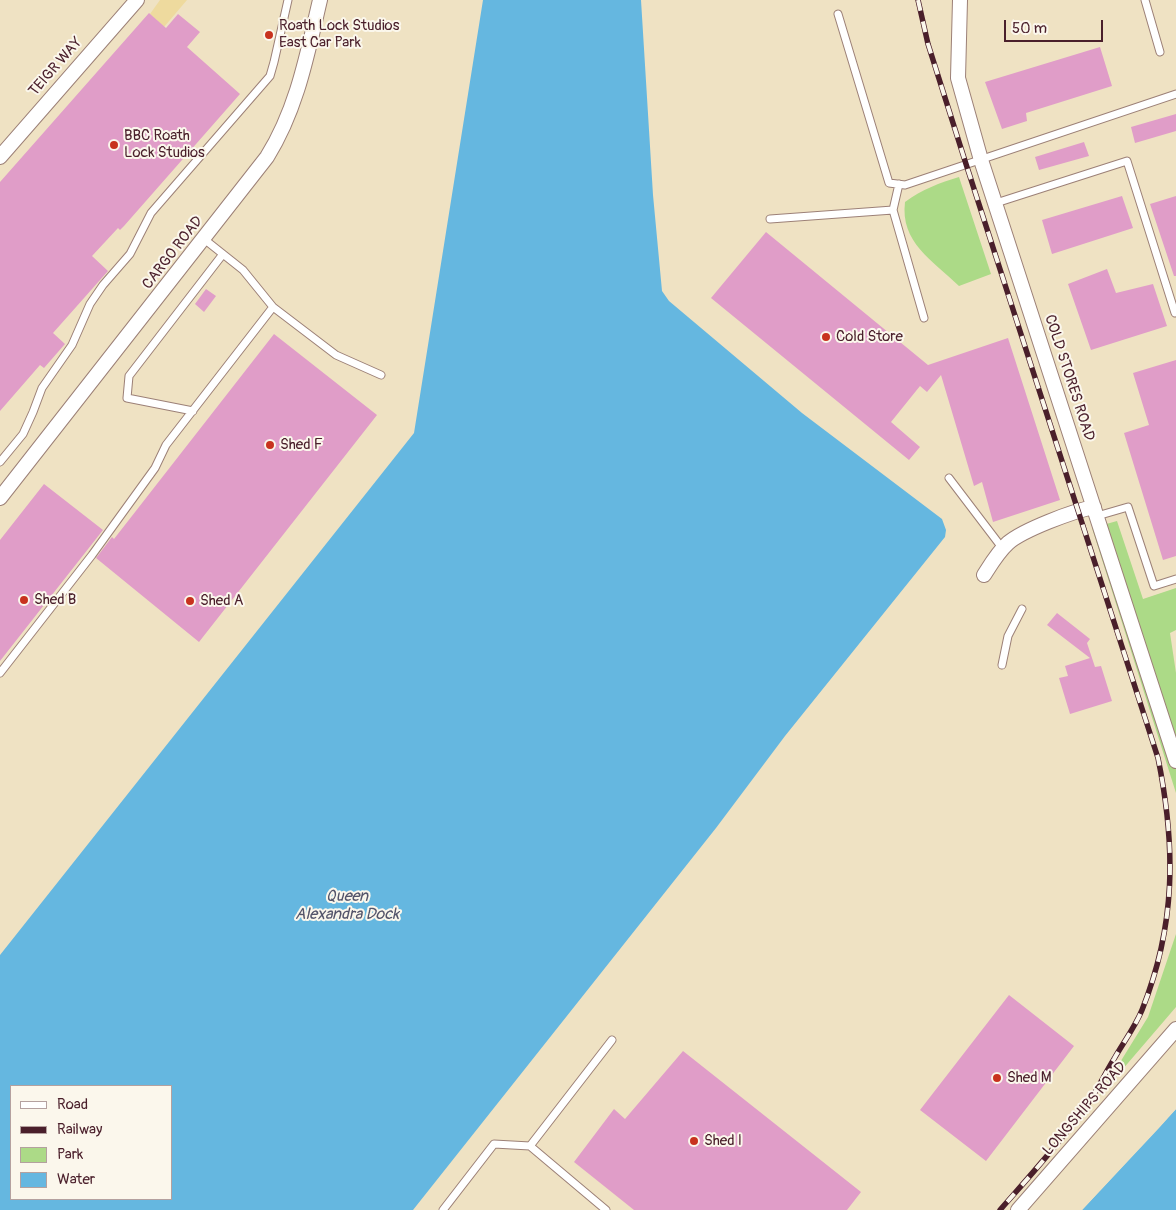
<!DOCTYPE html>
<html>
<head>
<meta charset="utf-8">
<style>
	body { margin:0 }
	#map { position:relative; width:1176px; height:1210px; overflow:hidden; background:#efe2c3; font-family:Pangolin,sans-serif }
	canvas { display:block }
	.legend { position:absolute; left:10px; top:1085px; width:162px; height:115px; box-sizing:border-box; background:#fbf7ec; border:1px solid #b4a19f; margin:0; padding:6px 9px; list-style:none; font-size:15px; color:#4a1f2b }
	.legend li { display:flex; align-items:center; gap:10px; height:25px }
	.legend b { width:25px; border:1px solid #b4a19f }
	.scale { position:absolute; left:1004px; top:20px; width:99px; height:22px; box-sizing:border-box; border:2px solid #4a1f2b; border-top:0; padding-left:6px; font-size:15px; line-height:18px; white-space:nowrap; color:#4a1f2b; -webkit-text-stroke:4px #fbf7ec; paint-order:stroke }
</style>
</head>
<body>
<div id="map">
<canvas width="1176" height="1210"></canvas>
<ul class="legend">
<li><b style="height:6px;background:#fff"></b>Road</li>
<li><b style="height:6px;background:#4a1f2b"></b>Railway</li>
<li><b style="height:14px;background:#acda87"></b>Park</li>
<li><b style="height:14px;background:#65b7e0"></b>Water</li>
</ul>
<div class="scale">50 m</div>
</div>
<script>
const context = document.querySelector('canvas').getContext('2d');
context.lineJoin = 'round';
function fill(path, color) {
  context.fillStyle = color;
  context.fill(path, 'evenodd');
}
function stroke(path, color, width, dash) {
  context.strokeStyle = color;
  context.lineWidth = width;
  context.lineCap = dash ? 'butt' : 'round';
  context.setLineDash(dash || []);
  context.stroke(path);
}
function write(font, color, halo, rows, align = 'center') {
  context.font = font + ' Pangolin,sans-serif';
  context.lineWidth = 4;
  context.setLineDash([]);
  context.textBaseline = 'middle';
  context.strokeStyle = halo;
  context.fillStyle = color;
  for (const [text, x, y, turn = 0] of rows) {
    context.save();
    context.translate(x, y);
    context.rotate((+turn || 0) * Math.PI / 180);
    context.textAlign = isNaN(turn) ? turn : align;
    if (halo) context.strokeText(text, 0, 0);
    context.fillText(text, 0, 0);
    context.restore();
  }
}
fill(new Path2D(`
	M959 177 991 274 959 286C932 260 900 242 905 202 922 189 940 183 959 177Z
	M1117 521 1143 599 1176 588V630L1170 633 1176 673V793L1092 528Z
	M1176 934V1007L1098 1098 1148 1017Z`), '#acda87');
fill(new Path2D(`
	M160 0H187L164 27 150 14Z`), '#eeda9e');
fill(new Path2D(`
	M483 0H641L653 195 662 291 669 301 802 413 942 519 946 530 945 537 785 736 716 828 413 1210H0V955L414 433ZM171 1086V1199H11V1086Z
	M1176 1109V1210H1082Z`), '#65b7e0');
fill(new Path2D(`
	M1174 1107H1176V1109L1159 1128 1082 1210H1080Z`), '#efe2c3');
fill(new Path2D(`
	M149 13 166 28 178 14 200 32 187 47 240 94 124 226 120 230 118 228 92 256 108 271 53 333 65 344 44 368 40 365 0 411V182Z
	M1100 47 1112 86 1026 113 1027 121 1002 129 985 82Z
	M1176 114V131L1135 143 1131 127Z
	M1084 142 1089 156 1039 170 1035 157Z
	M1122 196 1133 228 1052 254 1042 220Z
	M1176 196V276H1174L1150 204Z
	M766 232 928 365 1008 338 1060 500 993 522 982 482 974 486 941 375 927 392 920 386 891 422 920 447 909 460 711 298Z
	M1107 269 1116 293 1153 284 1167 326 1091 350 1068 284Z
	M206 289 216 296 204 312 195 304Z
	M274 334 377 415 199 642 96 558 112 537 114 539Z
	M1176 360V556L1163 560 1124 433 1149 425 1133 373Z
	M44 484 103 530 0 661V540Z
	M1057 613 1090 639 1087 643 1095 667 1101 666 1112 701 1070 714 1059 678 1068 676 1065 666 1090 658 1047 625Z
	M1009 995 1074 1046 986 1161 920 1110Z
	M683 1051 861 1192 847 1210H634L574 1162 614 1109 625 1119Z`), '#e09dc8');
const service = new Path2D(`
	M1145 0 1160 52
	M838 14 889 183 905 185 1176 94
	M899 184 893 210 924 318
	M996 203 1127 161 1175 313
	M770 219 893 210
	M204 239 243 270 273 307 336 355 381 375
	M193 411 127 398 129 376 223 254
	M0 462 23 434 33 412 42 388 72 345 90 304 103 285 130 254 151 213 270 76 274 62 288 0
	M949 478 1003 549
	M1097 516 1128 507 1154 586 1176 579
	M1002 665 1008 636 1022 609
	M0 673 92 555 155 468 166 445 273 307
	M443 1210 494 1144 530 1146
	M606 1210 530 1146 612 1040`);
const minor = new Path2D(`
	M960 0 958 78 981 160 1176 761
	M0 157 137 0
	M0 498 267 157C297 109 307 55 320 0
	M984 575C991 564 998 552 1008 543 1023 530 1073 511 1094 507
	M1018 1210 1176 1029`);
stroke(service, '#9c8077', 9);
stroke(minor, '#9c8077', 16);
stroke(service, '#fff', 7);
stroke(minor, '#fff', 14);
const rail = new Path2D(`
	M918 0 928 44 966 164 1158 758C1176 847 1176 925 1142 1010 1135 1027 1123 1043 1114 1059 1104 1075 1096 1093 1085 1108 1059 1144 1029 1177 1000 1210`);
stroke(rail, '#4a1f2b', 5.5);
stroke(rail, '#fbf7ec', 4, [11]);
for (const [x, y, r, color] of [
	[269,35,5,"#c8321e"],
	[114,145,5,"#c8321e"],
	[826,337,5,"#c8321e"],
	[270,445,5,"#c8321e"],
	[24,600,5,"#c8321e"],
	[190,601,5,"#c8321e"],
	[997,1078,5,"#c8321e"],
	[694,1141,5,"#c8321e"]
]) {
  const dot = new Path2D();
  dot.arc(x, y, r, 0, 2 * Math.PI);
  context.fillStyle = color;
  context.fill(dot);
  stroke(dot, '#fbf7ec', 2);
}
write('15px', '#4a1f2b', '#fbf7ec', [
	["Roath Lock Studios",279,26],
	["East Car Park",279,43],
	["BBC Roath",124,136],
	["Lock Studios",124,153],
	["Cold Store",836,337],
	["Shed F",280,445],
	["Shed B",34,600],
	["Shed A",200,601],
	["Shed M",1007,1078],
	["Shed I",704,1141]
], 'left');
write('15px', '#4a1f2b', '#fbf7ec', [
	["TEIGR WAY",56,67,-49],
	["CARGO ROAD",173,253,-52],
	["COLD STORES ROAD",1069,378,72],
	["LONGSHIPS ROAD",1085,1109,-49]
]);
write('italic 16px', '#53546a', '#fbf7ec', [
	["Queen",347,897],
	["Alexandra Dock",347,915]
]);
</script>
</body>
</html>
